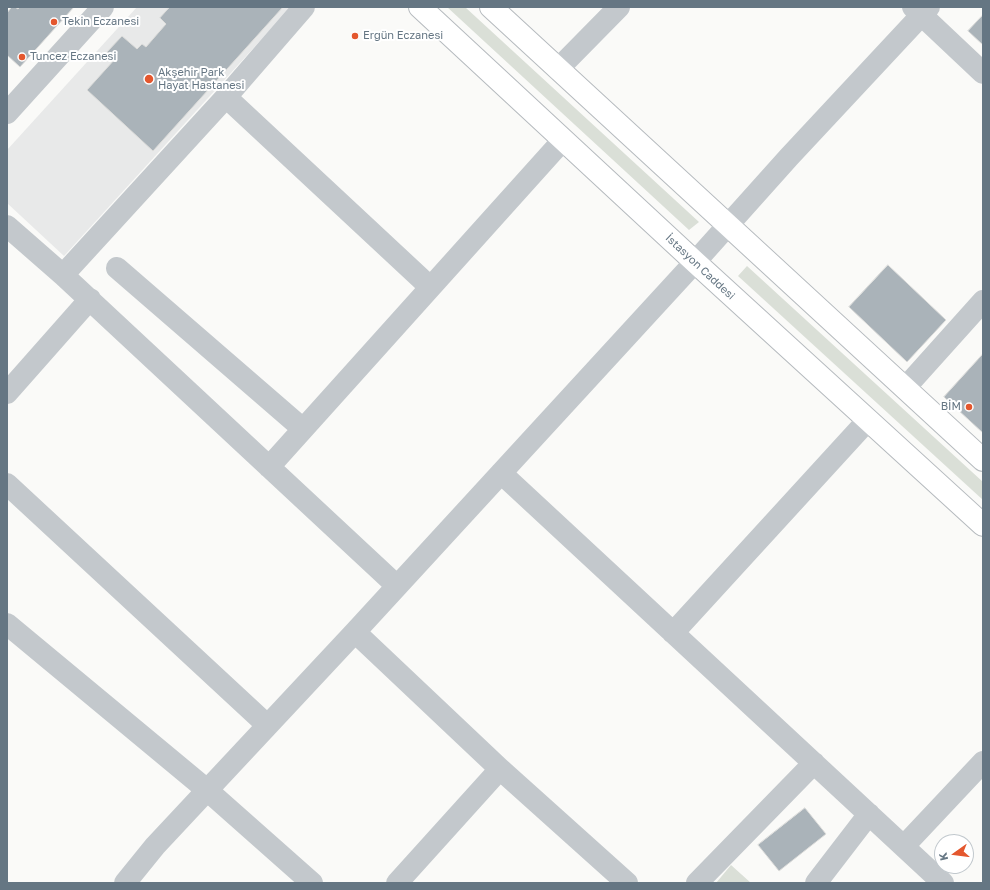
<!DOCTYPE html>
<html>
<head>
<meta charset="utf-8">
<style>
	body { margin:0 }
	#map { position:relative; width:990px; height:890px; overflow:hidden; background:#fafaf8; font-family:"Golos Text",sans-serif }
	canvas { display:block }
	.frame { position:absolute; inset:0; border:8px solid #657683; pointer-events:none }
	.north { position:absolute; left:934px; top:834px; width:40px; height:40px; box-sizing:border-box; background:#fff; border:1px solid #c1c8cd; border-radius:50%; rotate:256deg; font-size:11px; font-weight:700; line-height:16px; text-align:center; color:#657683 }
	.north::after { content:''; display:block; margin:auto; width:14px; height:18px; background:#e4572e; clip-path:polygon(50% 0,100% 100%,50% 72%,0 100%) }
</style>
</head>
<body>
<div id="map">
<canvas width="990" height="890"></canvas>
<div class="frame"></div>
<div class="north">K</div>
</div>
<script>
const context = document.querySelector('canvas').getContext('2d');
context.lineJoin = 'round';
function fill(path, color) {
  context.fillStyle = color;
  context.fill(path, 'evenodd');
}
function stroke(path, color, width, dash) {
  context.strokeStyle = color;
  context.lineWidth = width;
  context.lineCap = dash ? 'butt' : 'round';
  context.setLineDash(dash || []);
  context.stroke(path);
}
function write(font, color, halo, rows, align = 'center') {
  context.font = font + ' "Golos Text",sans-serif';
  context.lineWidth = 4;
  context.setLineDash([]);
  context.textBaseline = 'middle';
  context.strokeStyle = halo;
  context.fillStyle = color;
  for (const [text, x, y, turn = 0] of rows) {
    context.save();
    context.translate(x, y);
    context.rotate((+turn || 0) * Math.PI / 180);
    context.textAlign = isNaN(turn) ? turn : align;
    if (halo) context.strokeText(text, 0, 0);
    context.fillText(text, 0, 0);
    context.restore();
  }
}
fill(new Path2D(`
	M137 7H291L64 256 7 203V150Z`), '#e8e9e9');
fill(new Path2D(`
	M447 7H465L699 222 689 230Z
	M747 266 983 482V500L738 276Z
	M731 865 751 883H716Z`), '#dadfd7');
const building = new Path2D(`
	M12 7H15L18 9 20 7H74L20 67 7 55V13Z
	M170 7H283L153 151 87 90 115 59 107 52 122 36 137 49 142 44 146 47 166 24 160 18Z
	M983 15V45L968 31Z
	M888 265 946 320 907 362 849 307Z
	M983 354V433L944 397Z
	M805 808 826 834 779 871 758 845Z`);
fill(building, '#aab3b9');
stroke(building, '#dcdcda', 1);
const major = new Path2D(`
	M420 7 695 262 983 525
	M491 7 983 460`);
stroke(major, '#b5babe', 24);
stroke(new Path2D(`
	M913 7 983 73
	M558 69 619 7
	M226 97 430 287
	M7 113 103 7
	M7 226 63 275 397 586
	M117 268 303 429
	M63 275 226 97 304 7
	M905 388 983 301
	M7 393 90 299
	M269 467 563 140
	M501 473 943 883
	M7 484 267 725
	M7 624 207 790 312 883
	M355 632 500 769 627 883
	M673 633 868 420
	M904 846 983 762
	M125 883 155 846 355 632 695 262 789 157 929 7
	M397 883 500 769
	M697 883 814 763
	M816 883 869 814`), '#c3c8cc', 22);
stroke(major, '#fff', 22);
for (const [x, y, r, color] of [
	[54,22,4,"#e4572e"],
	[355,36,4,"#e4572e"],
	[22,57,4,"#e4572e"],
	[149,79,5,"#e4572e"],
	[969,407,4,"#e4572e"]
]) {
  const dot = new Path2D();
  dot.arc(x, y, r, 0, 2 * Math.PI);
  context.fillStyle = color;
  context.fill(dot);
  stroke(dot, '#fff', 1.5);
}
write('11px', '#657683', '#fff', [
	["Tekin Eczanesi",62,22],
	["Ergün Eczanesi",363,36],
	["Tuncez Eczanesi",30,57],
	["Akşehir Park",158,73],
	["Hayat Hastanesi",158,86],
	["BİM",961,407,"right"]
], 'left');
write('11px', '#657683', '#fff', [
	["İstasyon Caddesi",700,267,43]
]);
</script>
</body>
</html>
